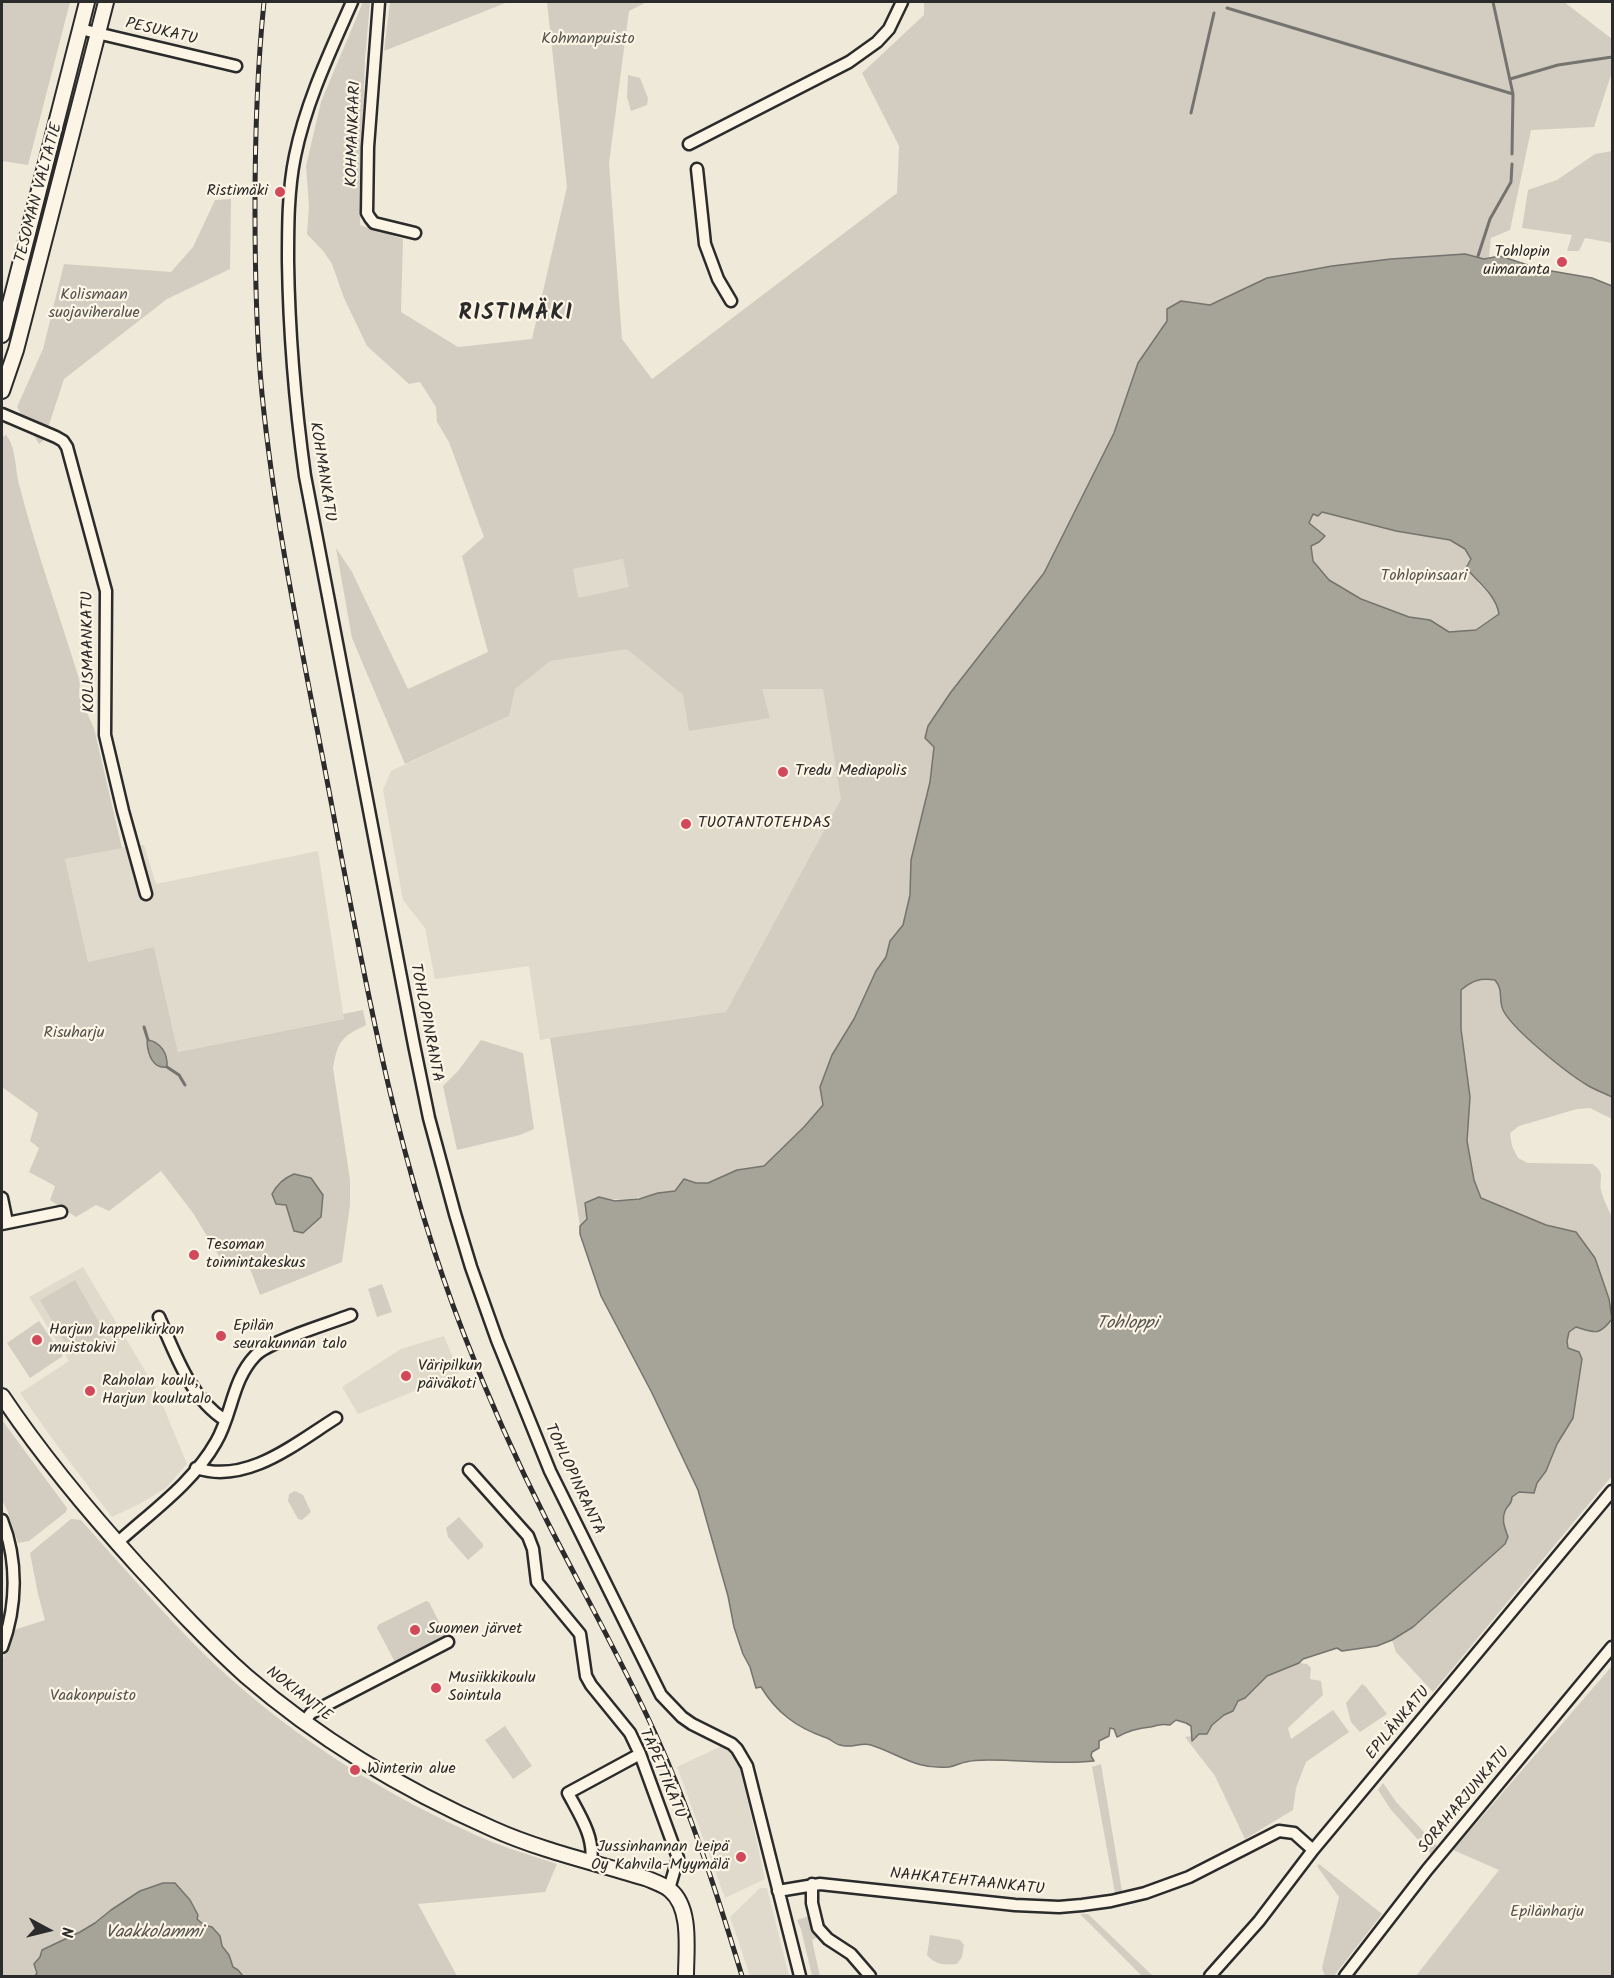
<!DOCTYPE html>
<html>
<head>
<meta charset="utf-8">
<style>
	body { margin:0 }
	#map { position:relative; width:1614px; height:1978px; overflow:hidden; background:#efe9da; font-family:Kalam,sans-serif }
	canvas { display:block }
	.frame { position:absolute; inset:0; border:3px solid #2b2b2b; pointer-events:none }
	.north { position:absolute; left:18px; top:1900px; width:60px; height:60px; -webkit-text-stroke:4px #fcf5e5; paint-order:stroke; rotate:97deg; font-size:16px; font-weight:700; line-height:24px; text-align:center; color:#2b2b2b }
	.north::after { content:''; display:block; margin:auto; width:21px; height:27px; background:#2b2b2b; clip-path:polygon(50% 0,100% 100%,50% 72%,0 100%) }
</style>
</head>
<body>
<div id="map">
<canvas width="1614" height="1978"></canvas>
<div class="frame"></div>
<div class="north">N</div>
</div>
<script>
const context = document.querySelector('canvas').getContext('2d');
context.lineJoin = 'round';
function fill(path, color) {
  context.fillStyle = color;
  context.fill(path, 'evenodd');
}
function stroke(path, color, width, dash) {
  context.strokeStyle = color;
  context.lineWidth = width;
  context.lineCap = dash ? 'butt' : 'round';
  context.setLineDash(dash || []);
  context.stroke(path);
}
function write(font, color, halo, rows, align = 'center') {
  context.font = font + ' Kalam,sans-serif';
  context.lineWidth = 4.5;
  context.setLineDash([]);
  context.textBaseline = 'middle';
  context.strokeStyle = halo;
  context.fillStyle = color;
  for (const [text, x, y, turn = 0] of rows) {
    context.save();
    context.translate(x, y);
    context.rotate((+turn || 0) * Math.PI / 180);
    context.textAlign = isNaN(turn) ? turn : align;
    if (halo) context.strokeText(text, 0, 0);
    context.fillText(text, 0, 0);
    context.restore();
  }
}
fill(new Path2D(`
	M692 545 852 610 841 799 726 1013 540 1040 529 966 435 979 425 928 403 900 383 790 391 771 509 716 526 578Z
	M144 845 156 884 318 851 344 1019 178 1052 154 947 88 962 65 859 129 846Z
	M83 1267 156 1389 187 1464 166 1488 141 1503 112 1517 56 1444 20 1393 69 1361 29 1297Z
	M444 1336 459 1373 358 1414 342 1387 401 1349Z
	M734 1740 765 1879 725 1898 677 1767Z
	M760 1888H767L789 1976H750L730 1917Z`), '#e0dacc');
fill(new Path2D(`
	M2 2H70L28 165 2 161Z
	M363 2H370L365 59 360 225 403 239 401 312 458 347 532 339 567 187 547 2H647L629 11 609 163 622 339 652 379 897 193 899 146 862 73 924 15V2H1564L1612 39V72L1594 127 1531 130 1510 230 1491 238 1489 257 1484 259 1465 254 1391 259 1332 266 1267 278 1210 305 1198 303 1167 321 1138 363 1114 433 1044 573 951 692 928 726 934 747 930 782 911 860 910 895 903 925 890 941 886 957 876 971 854 1019 832 1055 820 1087 823 1105 804 1127 764 1166 737 1170 708 1183H696L684 1179 675 1191C646 1194 629 1204 599 1197L587 1219 580 1226 550 1038 726 1012 841 799 823 689H762L770 718 689 731 683 695 627 649 550 661 515 689 509 716 405 764 352 638 336 548 352 572 408 689 488 652 462 556 484 537 449 442 437 422 436 407 420 382 409 384 367 346 344 298 332 264 324 252 307 234 309 206 306 166 321 102ZM623 559 629 587 578 598 573 569Z
	M390 2H508L384 51Z
	M628 75 640 78 648 98 647 105 631 111 627 97Z
	M1612 151V243L1585 238 1579 251H1567L1572 235 1522 228 1528 190 1557 180 1595 154Z
	M231 199 230 269 167 299 64 379 44 440 39 444 17 407 43 349 64 264 171 272 193 247 215 200Z
	M6 435C16 446 15 469 19 484 36 551 60 616 80 682L79 696 94 728 122 848 65 859 88 962 154 947 178 1052 344 1019 343 1014 363 1010 366 1025C341 1037 338 1041 333 1068L350 1180V1205L342 1262 260 1295 251 1271 239 1257 228 1262 222 1261 193 1213 161 1171 109 1211 96 1205 76 1217 50 1200 55 1186 29 1172 39 1148 30 1141 38 1113 2 1087V437ZM294 1174 290 1216 276 1186 286 1177Z
	M1322 512C1346 518 1370 525 1394 530 1415 535 1450 534 1465 550 1474 559 1472 574 1479 584 1488 594 1497 599 1499 614L1476 630 1449 632 1430 620 1409 617 1361 599 1329 580 1313 561 1311 546 1319 542 1309 523 1313 514Z
	M1480 978 1495 980 1501 986V1003L1587 1085 1612 1097V1119L1590 1108 1577 1109 1519 1126 1510 1133 1512 1146 1518 1158 1528 1163 1593 1164C1606 1175 1599 1177 1601 1190 1603 1199 1609 1210 1612 1218V1476L1433 1692 1396 1652 1392 1640 1413 1627 1505 1544 1508 1537 1502 1523 1505 1511 1512 1497 1519 1492 1534 1493 1537 1483 1546 1471 1557 1444 1573 1418 1579 1352 1568 1348 1567 1341 1569 1332 1576 1327V1232L1546 1225 1481 1198 1474 1180 1467 1141 1470 1097 1461 1029V990L1470 982Z
	M481 1040 523 1053 534 1129 520 1135 457 1150 443 1086 458 1071Z
	M75 1280 106 1335 72 1355 40 1300Z
	M382 1284 392 1312 377 1317 368 1289Z
	M39 1321 63 1356 30 1378 7 1343Z
	M2 1420 67 1508 66 1512 29 1541 18 1543 7 1510 2 1500Z
	M295 1491 303 1495 311 1512 302 1520 298 1519 288 1501 289 1494Z
	M459 1517 483 1544V1547L468 1560 448 1537 446 1528Z
	M71 1519 81 1520C121 1565 161 1611 204 1654 280 1728 371 1787 467 1831 496 1845 526 1854 557 1864L545 1892 418 1904 457 1976H243L238 1970 233 1967 229 1955 222 1946 220 1936 212 1927 204 1925 197 1919 190 1900 175 1883C144 1882 120 1906 96 1923 87 1929 77 1934 67 1939L71 1976H2V1661L14 1630 45 1620 38 1594 30 1553Z
	M426 1601 429 1602 447 1638 396 1664 377 1628 378 1625Z
	M1299 1663 1307 1664 1311 1668 1310 1679 1321 1681 1323 1695 1288 1728 1291 1739 1333 1710 1349 1732 1306 1762 1296 1788 1293 1810 1245 1839 1215 1776 1185 1737 1191 1736 1192 1740 1199 1734H1207L1212 1725 1224 1715 1233 1711 1239 1701 1245 1698 1267 1676Z
	M1612 1666V1976H1416L1499 1870 1453 1850Z
	M1362 1684 1366 1687 1387 1714 1360 1732 1351 1722 1346 1703Z
	M505 1726 532 1766 513 1779 485 1740Z
	M1101 1764 1122 1891 1115 1893 1092 1767Z
	M1383 1783 1397 1803 1437 1846 1431 1854 1392 1811 1378 1790Z
	M1319 1864 1382 1914 1334 1976H1325L1322 1968 1339 1897 1317 1866Z
	M1080 1914H1088L1153 1976H1142Z
	M812 1915 819 1936 812 1940 820 1976H812L801 1929 797 1920Z
	M930 1935 960 1940 964 1945 962 1957 957 1964C945 1965 935 1965 927 1955Z`), '#d2cdc0');
const water = new Path2D(`
	M1465 254 1484 259 1500 256 1540 269 1592 278 1612 286V1097C1604 1093 1595 1090 1587 1085 1567 1073 1513 1030 1503 1010 1498 998 1504 991 1495 980 1480 978 1473 980 1461 990V1029L1470 1097 1467 1141 1474 1180 1481 1198 1546 1225 1576 1232 1595 1258 1609 1299 1612 1319C1599 1336 1595 1333 1576 1327L1569 1332 1567 1341 1568 1348 1579 1352 1582 1359 1573 1418 1557 1444 1546 1471 1537 1483 1534 1493 1519 1492 1512 1497C1512 1505 1508 1504 1505 1511 1501 1520 1505 1528 1508 1537L1505 1544 1413 1627 1392 1640 1377 1646 1342 1651 1337 1648 1303 1659 1299 1663 1267 1676 1245 1698 1238 1701 1233 1711 1224 1715 1212 1725 1207 1734H1199L1192 1741 1191 1726 1186 1723 1176 1720 1170 1725C1160 1723 1158 1726 1150 1727 1138 1728 1128 1731 1117 1737L1114 1729 1110 1728 1109 1736 1099 1741V1748L1092 1752 1091 1756 1094 1761C1059 1765 1024 1760 989 1760 982 1760 973 1760 966 1762 960 1763 955 1766 949 1767 916 1770 899 1754 871 1745 860 1742 851 1749 840 1745 834 1744 830 1738 824 1737 796 1727 777 1713 761 1687L756 1688 750 1667 743 1654 734 1627 728 1596 698 1490 652 1393 601 1296 580 1234V1226L587 1219 585 1203 599 1197 615 1201 639 1199 658 1193 675 1191 684 1179 696 1183H708L737 1170 764 1166 804 1127 823 1105 820 1087 832 1055 854 1019 876 971 886 957 890 941 903 925 910 895 911 860 930 782 934 747 925 738 928 726 951 692 1044 573 1114 433 1138 363 1167 321V309L1181 301 1210 305 1267 278 1332 266 1391 259ZM1322 512 1396 531 1450 540 1465 549 1471 559 1466 568C1478 582 1496 595 1499 614L1476 630 1449 632 1430 620 1409 617 1361 599 1329 580 1313 561 1311 546 1319 542 1325 536 1309 523 1313 514 1318 516Z
	M148 1040C161 1042 168 1054 167 1067 153 1069 148 1055 147 1042Z
	M294 1174 311 1178 323 1195 321 1217 303 1233 294 1231 286 1205 276 1204 272 1194C277 1184 284 1178 294 1174Z
	M163 1883H175L190 1900 198 1915 197 1919 204 1925 212 1927 220 1936 222 1946 229 1955 233 1967 238 1970 243 1976H35L37 1973 34 1964 40 1957 42 1950 80 1932 95 1923 111 1910 140 1891Z`);
fill(water, '#a6a399');
stroke(water, '#75736d', 1.5);
stroke(new Path2D(`
	M1493 2 1513 94 1512 154
	M1227 8 1513 94
	M1510 79 1558 65 1612 57
	M1191 113 1214 13
	M1478 256 1490 219 1511 182 1512 164
	M144 1027 148 1040
	M167 1067 179 1075 185 1085`), '#75736d', 3);
const minor = new Path2D(`
	M352 2C330 52 306 102 295 156 288 190 288 226 288 261 289 333 295 404 305 476L414 1045 429 1118 455 1214 471 1267 497 1340 550 1471 661 1695 682 1717 692 1724 732 1744 737 1749 747 1766 800 1976
	M379 2 368 147 367 213 370 218 374 223 415 233
	M80 29 236 66
	M689 144 849 62 877 42 889 29 902 2
	M697 169 705 244 718 279 731 301
	M2 414 56 437 63 441 67 447 106 591 105 735 123 811 146 894
	M2 1198 7 1222
	M2 1224 61 1212
	M159 1317C175 1353 190 1398 225 1420
	M196 1468C247 1485 296 1443 336 1418
	M469 1470 528 1536 533 1549 537 1582 580 1634 586 1676 591 1685 630 1733 640 1754 678 1858 669 1889
	M2 1520C18 1560 17 1607 2 1647
	M117 1543C151 1512 193 1483 216 1442 232 1415 232 1380 255 1356 267 1342 331 1323 351 1315
	M304 1722 311 1713 448 1642
	M591 1862C595 1837 579 1814 568 1793L640 1754
	M812 1884V1903L818 1928 828 1939 851 1954 870 1976
	M778 1891 820 1884 1015 1905 1059 1907 1082 1905 1111 1901 1145 1893 1189 1877 1279 1831 1294 1833 1313 1850
	M1210 1976 1259 1921 1313 1850 1612 1491
	M1345 1976 1427 1870 1612 1647`);
const major = new Path2D(`
	M2 335 87 2
	M2 391 16 350 106 2
	M2 1396C42 1456 89 1512 138 1566 173 1604 208 1642 246 1676 320 1740 404 1790 493 1829 542 1851 597 1863 648 1879 655 1882 664 1885 670 1890 692 1908 686 1950 686 1976`);
stroke(minor, '#2b2b2b', 15);
stroke(major, '#2b2b2b', 18);
stroke(minor, '#fcf5e5', 10);
stroke(major, '#fcf5e5', 14);
const rail = new Path2D(`
	M264 2C257 70 255 139 255 208 255 270 256 332 262 394 276 534 307 673 333 812 366 987 398 1165 463 1332 488 1397 516 1460 547 1521 583 1592 622 1661 655 1733 691 1812 717 1894 742 1976`);
stroke(rail, '#2b2b2b', 5);
stroke(rail, '#fcf5e5', 3, [9]);
for (const [x, y, r, color] of [
	[280,192,6,"#d1495b"],
	[1562,262,6,"#d1495b"],
	[783,772,6,"#d1495b"],
	[686,824,6,"#d1495b"],
	[194,1255,6,"#d1495b"],
	[221,1336,6,"#d1495b"],
	[37,1340,6,"#d1495b"],
	[406,1376,6,"#d1495b"],
	[90,1391,6,"#d1495b"],
	[415,1630,6,"#d1495b"],
	[436,1688,6,"#d1495b"],
	[355,1770,6,"#d1495b"],
	[741,1857,6,"#d1495b"]
]) {
  const dot = new Path2D();
  dot.arc(x, y, r, 0, 2 * Math.PI);
  context.fillStyle = color;
  context.fill(dot);
  stroke(dot, '#fcf5e5', 2);
}
write('16px', '#2b2b2b', '#fcf5e5', [
	["PESUKATU",161,33,13],
	["KOHMANKAARI",355,134,-88],
	["TESOMAN VALTATIE",40,193,-75],
	["KOHMANKATU",321,472,81],
	["KOLISMAANKATU",90,652,-91],
	["TOHLOPINRANTA",425,1023,79],
	["TOHLOPINRANTA",573,1480,65],
	["NOKIANTIE",298,1695,38],
	["EPILÄNKATU",1399,1724,-50],
	["TAPETTIKATU",661,1774,67],
	["SORAHARJUNKATU",1465,1801,-50],
	["NAHKATEHTAANKATU",967,1883,6]
]);
write('16px', '#555450', '#fcf5e5', [
	["Kohmanpuisto",588,40],
	["Kolismaan",94,296],
	["suojaviheralue",94,314],
	["Tohlopinsaari",1424,577],
	["Risuharju",74,1034],
	["Vaakonpuisto",93,1697],
	["Epilänharju",1547,1913]
]);
write('16px', '#2b2b2b', '#fcf5e5', [
	["Ristimäki",268,192,"right"],
	["Tohlopin",1550,253,"right"],
	["uimaranta",1550,271,"right"],
	["Tredu Mediapolis",795,772],
	["TUOTANTOTEHDAS",698,824],
	["Tesoman",206,1246],
	["toimintakeskus",206,1264],
	["Epilän",233,1327],
	["seurakunnan talo",233,1345],
	["Harjun kappelikirkon",49,1331],
	["muistokivi",49,1349],
	["Väripilkun",418,1367],
	["päiväkoti",418,1385],
	["Raholan koulu,",102,1382],
	["Harjun koulutalo",102,1400],
	["Suomen järvet",427,1630],
	["Musiikkikoulu",448,1679],
	["Sointula",448,1697],
	["Winterin alue",367,1770],
	["Jussinhannan Leipä",729,1848,"right"],
	["Oy Kahvila-Myymälä",729,1866,"right"]
], 'left');
write('italic 18px', '#565552', '#fcf5e5', [
	["Tohloppi",1127,1325],
	["Vaakkolammi",154,1934]
]);
context.letterSpacing = '1.5px';
write('bold 22px', '#2b2b2b', '#fcf5e5', [
	["RISTIMÄKI",516,315]
]);
context.letterSpacing = '0px';
</script>
</body>
</html>
